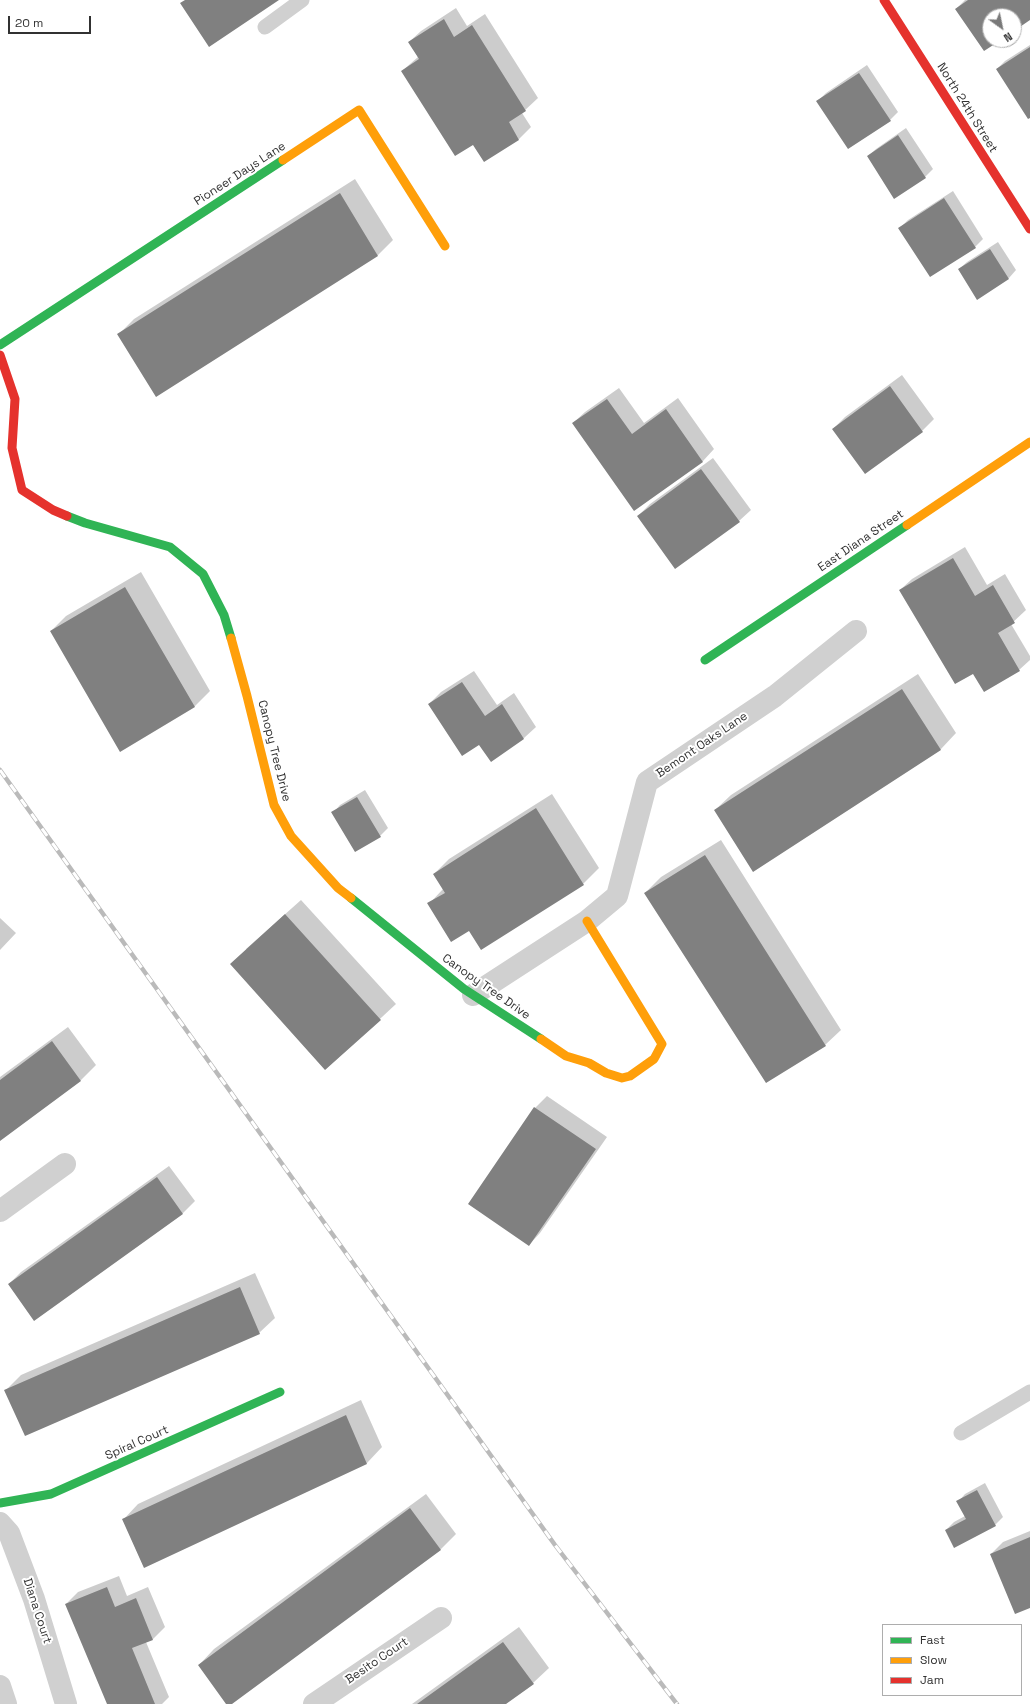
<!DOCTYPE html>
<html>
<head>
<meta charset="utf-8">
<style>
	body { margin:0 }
	#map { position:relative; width:1030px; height:1704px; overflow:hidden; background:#fff; font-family:"Space Grotesk",sans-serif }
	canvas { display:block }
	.legend { position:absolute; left:882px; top:1624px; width:140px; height:72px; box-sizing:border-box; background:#fff; border:1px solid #adadad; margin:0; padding:5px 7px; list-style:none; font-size:12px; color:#313131 }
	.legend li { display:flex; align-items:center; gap:8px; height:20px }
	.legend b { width:20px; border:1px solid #adadad }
	.north { position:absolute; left:982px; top:8px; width:40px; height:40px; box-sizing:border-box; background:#fff; border:1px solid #adadad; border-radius:50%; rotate:147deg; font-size:11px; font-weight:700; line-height:16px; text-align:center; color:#313131 }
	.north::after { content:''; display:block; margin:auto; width:14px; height:18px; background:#797979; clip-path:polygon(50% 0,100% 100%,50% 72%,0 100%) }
	.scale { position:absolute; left:8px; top:16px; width:83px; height:18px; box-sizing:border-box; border:2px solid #313131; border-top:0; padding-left:5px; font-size:12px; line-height:14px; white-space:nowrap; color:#313131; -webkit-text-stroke:3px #fff; paint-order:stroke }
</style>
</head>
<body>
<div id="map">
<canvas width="1030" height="1704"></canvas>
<ul class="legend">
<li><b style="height:5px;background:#30b455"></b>Fast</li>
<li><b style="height:5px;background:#ff9f0a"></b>Slow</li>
<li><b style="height:5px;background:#e5322d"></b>Jam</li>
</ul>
<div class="north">N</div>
<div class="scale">20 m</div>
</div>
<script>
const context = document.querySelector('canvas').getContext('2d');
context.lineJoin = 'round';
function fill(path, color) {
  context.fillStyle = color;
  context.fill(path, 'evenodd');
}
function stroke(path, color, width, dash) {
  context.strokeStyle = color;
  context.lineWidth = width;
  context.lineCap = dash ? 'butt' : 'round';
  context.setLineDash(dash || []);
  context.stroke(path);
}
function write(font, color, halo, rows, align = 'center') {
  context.font = font + ' "Space Grotesk",sans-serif';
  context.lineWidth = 4;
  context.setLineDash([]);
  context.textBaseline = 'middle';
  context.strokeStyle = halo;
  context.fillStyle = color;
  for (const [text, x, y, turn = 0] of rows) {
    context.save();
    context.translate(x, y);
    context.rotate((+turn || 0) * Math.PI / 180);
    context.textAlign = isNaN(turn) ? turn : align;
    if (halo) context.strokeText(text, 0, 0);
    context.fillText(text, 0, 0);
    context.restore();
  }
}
fill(new Path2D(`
	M965 0H1030V19L1014 30V16H990V40H999L984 50 956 9Z
	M456 8 467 26 485 14 538 98 522 113 531 127 519 139 484 161 473 144 402 71 418 57 409 42 421 31Z
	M1030 45V116L997 69 1005 61Z
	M867 65 898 112 890 120 818 101 826 93Z
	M906 128 933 169 925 177 868 156 876 149Z
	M355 179 393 240 378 255 156 396 119 334 134 319Z
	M953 191 983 239 975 247 900 228 908 220Z
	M998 242 1016 270 1009 278 959 269 967 262Z
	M902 375 934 419 922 431 833 429 845 417Z
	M619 388 644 423 678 398 714 449 703 461 634 509 573 423 585 412Z
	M713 458 751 510 739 521 638 516 650 504Z
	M965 547 987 585 1005 574 1026 610 1011 624 1030 656V660L1019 670 973 672 900 590 912 579Z
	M141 572 210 691 195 706 120 750 51 631 66 616Z
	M474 671 497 705 514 693 536 727 524 738 491 760 479 743 429 704 441 692Z
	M918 674 956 733 941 749 753 871 715 810 731 795Z
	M365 790 388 828 380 836 355 851 333 813 340 805Z
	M552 794 599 868 583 884 481 948 469 930 429 904 443 889 434 874 449 859Z
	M721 840 841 1030 825 1045 645 893 661 877Z
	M301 900 396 1004 326 1069 246 949Z
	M0 918 16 933 0 950Z
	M68 1027 96 1065 81 1080 0 1140V1077Z
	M547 1096 607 1137 540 1233 529 1245 469 1204 535 1108Z
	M169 1166 195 1201 183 1213 34 1319 9 1284 21 1272Z
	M255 1273 275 1318 259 1333 6 1390 21 1375Z
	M361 1400 382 1447 367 1463 144 1567 123 1520 138 1504Z
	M985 1483 1003 1517 995 1525 946 1530 954 1522 965 1516 958 1502 965 1494Z
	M426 1494 456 1534 441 1549 230 1704H228L199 1665 214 1649Z
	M1030 1531V1606L991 1554 1003 1542Z
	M119 1576 127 1596 148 1587 165 1627 153 1639 146 1642 169 1697 162 1704H108L66 1604 78 1592Z
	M519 1627 549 1668 533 1683 505 1704H412Z`), '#0003');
fill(new Path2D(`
	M185 0H279L209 47 180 3Z
	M968 0H1030V20L1014 31V16H990V40H1001L984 51 955 9Z
	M444 19 454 37 472 25 526 111 509 122 519 140 484 162 473 145 455 156 401 71 419 59 408 42Z
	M1030 47V118L1028 119 996 69Z
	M859 73 891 121 848 149 816 101Z
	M898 135 926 178 894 199 867 156Z
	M340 193 378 256 156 397 117 334Z
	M944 198 976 248 930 277 898 228Z
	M990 249 1009 279 977 300 958 269Z
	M890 386 923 432 865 474 832 429Z
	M607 399 632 434 666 409 703 462 634 511 572 423Z
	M701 469 740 522 675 569 637 516Z
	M953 558 975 596 993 585 1015 623 998 633 1020 671 984 692 973 674 955 684 899 590Z
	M125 587 195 707 120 752 50 631Z
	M462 682 485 716 502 704 524 739 491 762 479 745 462 756 428 704Z
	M902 689 941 750 753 872 714 810Z
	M357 797 381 837 355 852 331 812Z
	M536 808 584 885 481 950 469 931 451 942 427 903 445 893 433 874Z
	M705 855 826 1046 766 1083 644 893Z
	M285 914 381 1020 325 1070 230 964Z
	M52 1041 81 1081 0 1141V1080Z
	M534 1107 596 1149 529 1246 468 1204Z
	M157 1177 183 1214 34 1321 8 1284Z
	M240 1287 260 1334 25 1436 4 1390Z
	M346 1415 367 1464 144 1568 122 1519Z
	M977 1490 996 1526 954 1548 945 1530 966 1519 956 1501Z
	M410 1508 441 1550 232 1704H226L198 1665Z
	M1030 1537V1608L1015 1614 990 1554Z
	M107 1587 115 1607 136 1598 153 1640 132 1648 155 1704H107L65 1604Z
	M503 1642 534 1684 506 1704H417Z`), '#808080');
stroke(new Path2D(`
	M265 27 302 0
	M961 1433 1030 1392`), '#d0d0d0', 15);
stroke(new Path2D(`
	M473 995 587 921 617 896 647 782 775 696 856 631
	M0 1211 65 1164
	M0 1523 9 1533 34 1599 66 1704
	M0 1686 6 1704
	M314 1704 441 1618`), '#d0d0d0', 22);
stroke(new Path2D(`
	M0 345 283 160
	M67 516 85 523 170 547 203 574 224 615 231 638
	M705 660 907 525
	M351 898 464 989 541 1039
	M0 1503 51 1494 280 1392`), '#30b455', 9);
stroke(new Path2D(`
	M283 160 359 110 445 246
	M907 525 1030 442
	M231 638 247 696 274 805 291 836 338 888 351 898
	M541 1039 566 1056 589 1063 606 1073 622 1078 630 1076 654 1059 662 1044 587 921`), '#ff9f0a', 9);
stroke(new Path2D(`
	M884 0 1030 229
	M0 355 15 399 12 448 22 490 53 510 67 516`), '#e5322d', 9);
const rail = new Path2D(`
	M0 770 555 1545 677 1704`);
stroke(rail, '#bababa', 4.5);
stroke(rail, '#fff', 3, [9]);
write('12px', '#313131', '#fff', [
	["North 24th Street",967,108,58],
	["Pioneer Days Lane",240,174,-33],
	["East Diana Street",861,541,-34],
	["Bemont Oaks Lane",702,745,-34],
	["Canopy Tree Drive",274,751,76],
	["Canopy Tree Drive",486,987,35],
	["Spiral Court",137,1443,-24],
	["Diana Court",37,1611,72],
	["Besito Court",377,1661,-34]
]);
</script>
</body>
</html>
